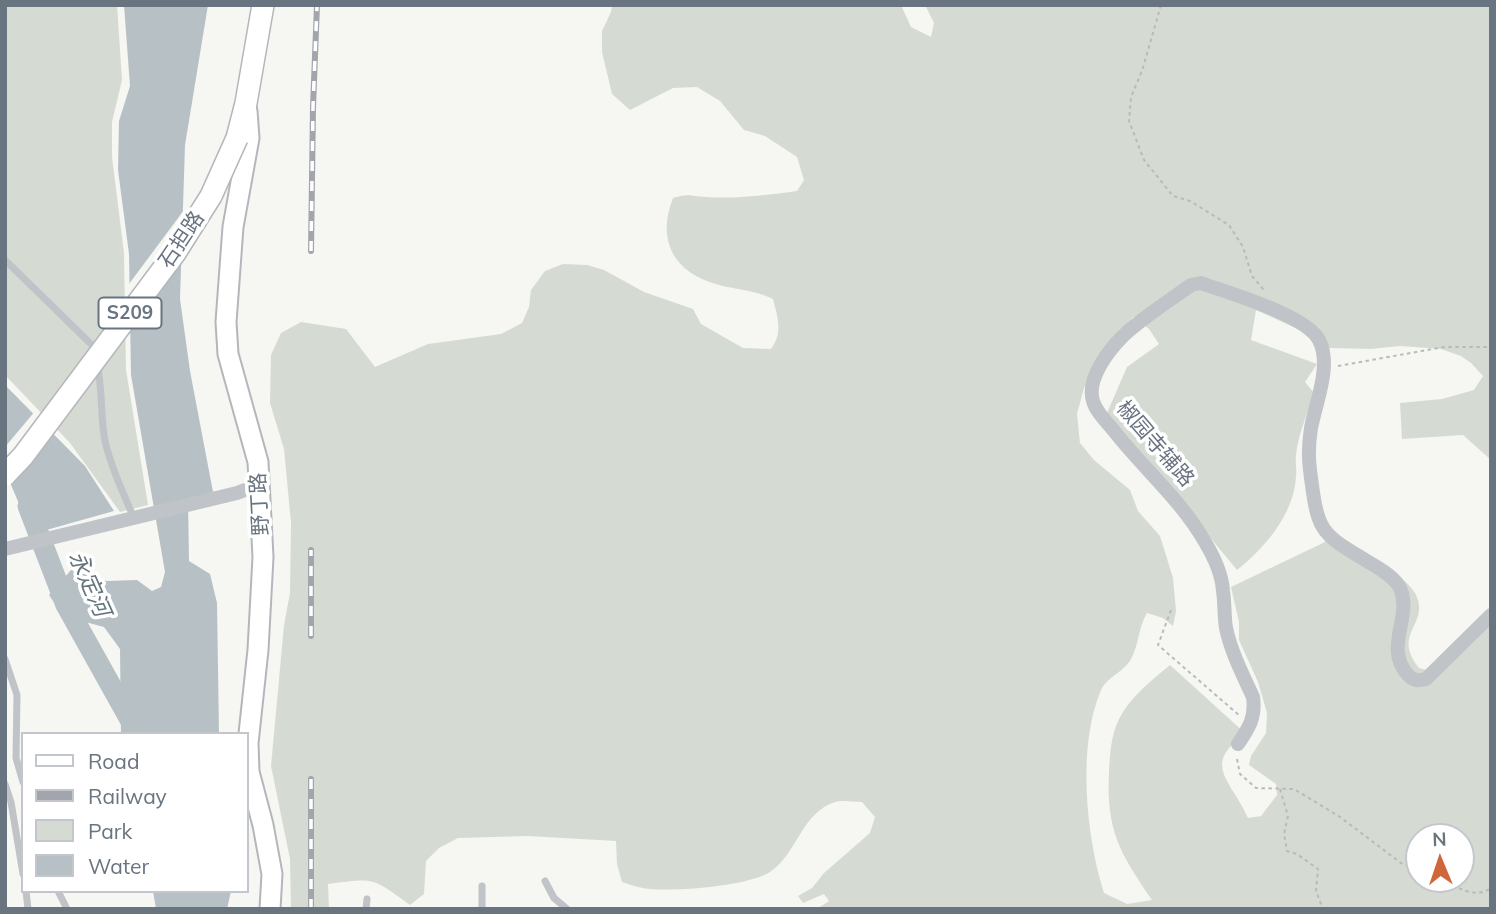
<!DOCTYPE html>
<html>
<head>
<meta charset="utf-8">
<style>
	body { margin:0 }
	#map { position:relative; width:1496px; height:914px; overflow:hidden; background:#f6f6f3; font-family:Mulish,sans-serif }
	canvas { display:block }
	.frame { position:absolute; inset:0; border:7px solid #697481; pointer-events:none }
	.legend { position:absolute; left:21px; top:732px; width:228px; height:161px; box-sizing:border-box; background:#fff; border:2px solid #c3c7cd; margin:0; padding:9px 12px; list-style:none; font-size:21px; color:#697481 }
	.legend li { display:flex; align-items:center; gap:14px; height:35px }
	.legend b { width:35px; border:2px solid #c3c7cd }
	.north { position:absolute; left:1405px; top:823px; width:70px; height:70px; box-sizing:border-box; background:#fff; border:2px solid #c3c7cd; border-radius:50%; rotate:358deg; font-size:19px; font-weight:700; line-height:28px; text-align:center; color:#697481 }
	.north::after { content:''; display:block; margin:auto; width:24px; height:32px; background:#d0673a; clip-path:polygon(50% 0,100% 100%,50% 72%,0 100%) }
</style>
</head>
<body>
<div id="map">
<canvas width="1496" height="914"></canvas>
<div class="frame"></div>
<ul class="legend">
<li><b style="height:9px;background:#fff"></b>Road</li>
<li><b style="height:9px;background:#a2a6ac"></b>Railway</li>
<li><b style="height:19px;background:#d5dbd3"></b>Park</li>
<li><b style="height:19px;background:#b7c1c5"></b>Water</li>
</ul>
<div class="north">N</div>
</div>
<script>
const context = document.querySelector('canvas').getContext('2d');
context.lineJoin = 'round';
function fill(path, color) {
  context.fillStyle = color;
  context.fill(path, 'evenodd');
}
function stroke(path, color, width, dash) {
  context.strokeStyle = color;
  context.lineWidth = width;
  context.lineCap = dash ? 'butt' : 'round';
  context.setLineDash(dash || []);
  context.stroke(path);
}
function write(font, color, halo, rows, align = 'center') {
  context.font = font + ' Mulish,"Noto Sans SC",sans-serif';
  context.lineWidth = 7;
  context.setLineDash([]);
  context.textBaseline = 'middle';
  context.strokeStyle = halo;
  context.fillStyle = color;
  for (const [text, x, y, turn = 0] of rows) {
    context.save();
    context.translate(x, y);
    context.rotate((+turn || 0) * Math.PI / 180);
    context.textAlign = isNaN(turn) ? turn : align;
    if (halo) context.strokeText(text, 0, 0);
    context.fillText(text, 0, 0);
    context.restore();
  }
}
fill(new Path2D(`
	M5 5H117L122 80 112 122V157L124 253 126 370 148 505 120 512 70 443 5 375Z
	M612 5H901L911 27 931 37 934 23 925 5H1491V460L1463 435 1402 439 1400 403 1442 399 1474 390 1483 376 1471 363 1461 356 1441 349 1400 346 1371 349 1330 348 1302 331 1256 310 1251 340 1317 364 1305 382 1314 393C1308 413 1298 434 1296 455 1295 462 1297 470 1296 477 1294 514 1264 549 1237 570L1107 413 1127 367 1159 344 1149 329 1133 317 1084 388 1077 414 1080 443 1094 460 1130 490 1138 511 1160 536 1173 578 1176 611 1173 626 1163 618 1147 613C1138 628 1139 645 1131 659 1125 671 1107 677 1101 690 1077 746 1086 836 1104 893L1127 904 1152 900C1120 853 1106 831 1109 772 1110 754 1111 735 1119 719 1130 697 1151 681 1170 665L1246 734C1200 764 1232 781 1248 818L1261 816 1277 795 1276 784 1249 765 1251 756 1266 733 1267 713 1258 682 1239 640V622L1231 587 1323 543 1336 534C1356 547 1410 577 1417 597 1428 626 1392 633 1419 668L1426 670 1491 615V909H817L829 901 824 894 803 903 798 896 812 888 824 873 870 833 875 817 862 802C854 802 843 800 835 802 802 812 797 854 770 872 749 886 668 893 643 888 636 887 629 884 622 882L617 864 616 841 528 836 458 838 439 848 426 861 424 894 410 905C371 877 376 878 328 884L329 909H291L290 859 271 766 284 625 290 593 291 523 284 449 270 403 271 355 281 333 301 322 346 329 375 367 428 344 501 334 522 323 529 307 531 290 545 271 563 264 587 265 604 270 644 292 693 309 701 324 743 348 771 349C783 333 778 318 773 299 755 290 738 290 719 285 674 273 656 241 673 198 690 193 690 196 706 197 736 199 767 195 797 191L804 180 797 157 765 136 744 130 720 101 697 87 673 88 630 110 612 94 602 52V31L611 12ZM1419 837H1461V879H1419Z`), '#d5dbd3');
fill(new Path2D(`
	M124 5H208L185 145 180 299 190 371 213 492 188 499 189 561 210 574 217 603 219 734H121L120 649 104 627 63 616 49 595 71 570 107 581 137 580 152 591 161 587 165 572 131 375 129 254 118 170 119 121 130 86Z
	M5 385 85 466 114 511 32 534 5 471Z
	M153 891H231L227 909H156Z`), '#b7c1c5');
fill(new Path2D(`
	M187 206 185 255 127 334 126 288Z
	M36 410 56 431 39 454 8 487 5 480V447Z`), '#f6f6f3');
stroke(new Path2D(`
	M28 506 66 605 138 734`), '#b7c1c5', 21);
const secondary = new Path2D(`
	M247 111 249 138 233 227 226 322 228 354 258 462 263 557 258 650 248 743 249 772 263 825 272 874 270 909`);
const primary = new Path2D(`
	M237 138 246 103 263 5`);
stroke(secondary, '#b3b7bb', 23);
stroke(primary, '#b4b7bb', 24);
stroke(new Path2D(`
	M1161 5 1142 71 1131 97 1129 121 1144 160 1173 196 1190 201 1229 225 1243 247 1252 276 1264 290
	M1338 366 1444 347H1491
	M1171 610 1158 645 1240 716
	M1237 759 1240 774 1256 788 1294 789 1340 817 1401 863 1419 870
	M1280 789 1288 816 1284 834 1287 851 1297 854 1318 869 1316 891 1323 909
	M1440 879C1456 886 1474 900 1491 888`), '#b8babd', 2, [3.5, 3.5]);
stroke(new Path2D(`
	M5 260 92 345 94 353
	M97 364C103 389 100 416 105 441 111 467 123 493 134 518
	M5 659 17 695 16 758 23 782
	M5 784 11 802 23 874
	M545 881 554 898 567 909
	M26 891 28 909
	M58 891 67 909
	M366 909 367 899
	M482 909V886`), '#c0c3c7', 7);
stroke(new Path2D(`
	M5 549 237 493 258 485
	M1238 744C1249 728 1256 717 1253 697 1243 675 1231 652 1226 628 1224 616 1225 604 1223 591 1222 574 1214 557 1205 542 1181 500 1144 469 1114 431 1107 422 1096 412 1093 401 1086 379 1109 350 1123 336 1143 317 1169 301 1191 285L1201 283C1228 293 1306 315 1319 340 1332 365 1316 402 1311 428 1309 441 1308 456 1310 470 1318 533 1318 532 1372 564 1382 570 1395 578 1400 588 1413 616 1383 648 1408 675 1414 681 1418 681 1426 679L1491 615`), '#c0c3c7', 14);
stroke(secondary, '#fff', 19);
stroke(primary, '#fff', 21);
const rail = new Path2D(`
	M311 251 313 107 317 5
	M311 636V550
	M311 779V909`);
stroke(rail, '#a2a6ac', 6);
stroke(rail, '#fff', 3.5, [10]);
const primaryBridge = new Path2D(`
	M5 475 23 456 175 253 211 196 237 138`);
stroke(primaryBridge, '#b4b7bb', 24, []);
stroke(primaryBridge, '#fff', 21);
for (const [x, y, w] of [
	[130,313,63]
]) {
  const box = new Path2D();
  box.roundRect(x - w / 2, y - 15.5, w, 31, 5);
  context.fillStyle = '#fff';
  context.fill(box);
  stroke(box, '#697481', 2);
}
write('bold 19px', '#697481', null, [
	["S209",130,313]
]);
write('21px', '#697481', '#fff', [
	["石担路",182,240,-56],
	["椒园寺辅路",1155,444,49],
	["野丁路",260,504,-93]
]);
write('italic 23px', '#64757d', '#fff', [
	["永定河",89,584,66]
]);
</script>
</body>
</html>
